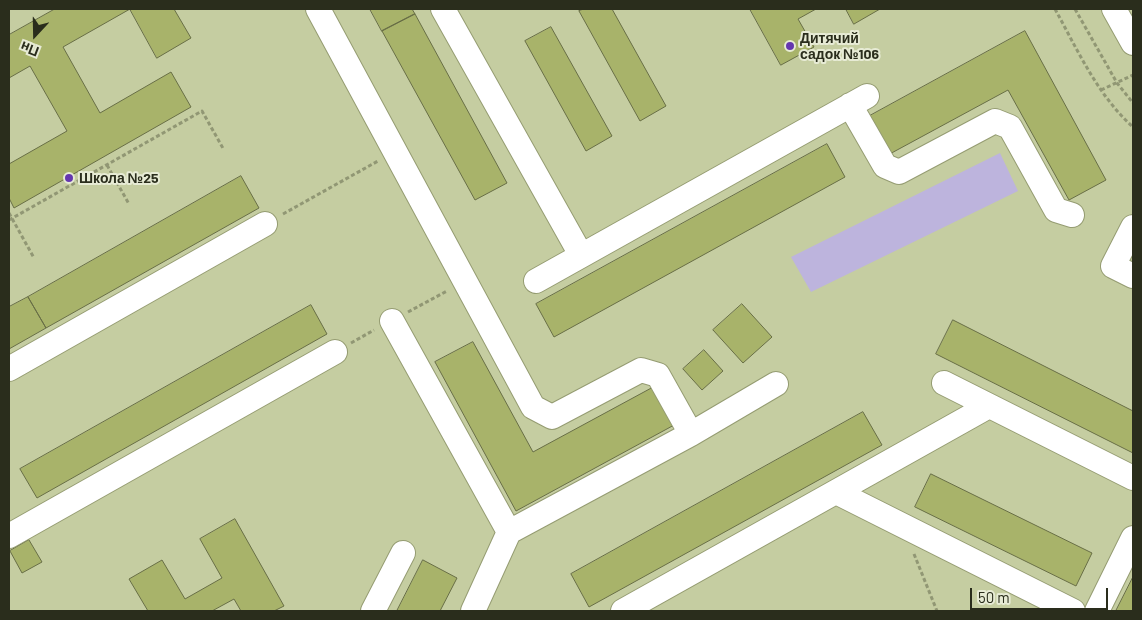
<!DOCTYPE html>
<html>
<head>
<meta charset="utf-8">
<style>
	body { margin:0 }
	#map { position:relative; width:1142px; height:620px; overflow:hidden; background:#c5cda1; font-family:Barlow,sans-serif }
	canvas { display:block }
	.frame { position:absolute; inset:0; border:10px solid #2a2d1c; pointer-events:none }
	.north { position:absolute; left:10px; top:10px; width:50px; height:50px; -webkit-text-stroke:4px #e7ebd5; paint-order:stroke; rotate:201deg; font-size:14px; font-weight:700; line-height:20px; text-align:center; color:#2a2d1c }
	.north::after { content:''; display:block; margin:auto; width:18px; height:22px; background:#2a2d1c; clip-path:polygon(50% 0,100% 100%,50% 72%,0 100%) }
	.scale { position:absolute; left:970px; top:588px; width:138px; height:22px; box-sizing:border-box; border:2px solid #2a2d1c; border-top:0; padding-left:6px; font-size:15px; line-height:18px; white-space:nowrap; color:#2a2d1c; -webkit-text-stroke:4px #e7ebd5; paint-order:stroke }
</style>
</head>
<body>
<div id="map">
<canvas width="1142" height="620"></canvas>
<div class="frame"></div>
<div class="north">Пн</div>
<div class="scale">50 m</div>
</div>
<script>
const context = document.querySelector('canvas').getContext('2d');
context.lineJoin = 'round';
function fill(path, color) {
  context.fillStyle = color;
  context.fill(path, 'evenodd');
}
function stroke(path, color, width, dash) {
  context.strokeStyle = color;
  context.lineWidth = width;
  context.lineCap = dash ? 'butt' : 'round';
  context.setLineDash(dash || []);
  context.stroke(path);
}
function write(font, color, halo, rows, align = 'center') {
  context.font = font + ' Barlow,sans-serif';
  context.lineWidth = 4;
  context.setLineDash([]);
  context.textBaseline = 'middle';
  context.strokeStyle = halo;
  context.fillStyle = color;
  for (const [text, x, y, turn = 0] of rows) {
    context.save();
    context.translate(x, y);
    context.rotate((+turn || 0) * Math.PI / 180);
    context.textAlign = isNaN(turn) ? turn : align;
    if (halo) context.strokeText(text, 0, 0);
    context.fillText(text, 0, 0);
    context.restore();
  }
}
fill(new Path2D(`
	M1000 153 1018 191 811 292 791 257Z`), '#bdb4dd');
const building = new Path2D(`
	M55 9H130L63 47 100 113 171 72 191 107 14 208 9 198V164L67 131 30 66 9 78V35Z
	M130 9H174L191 38 157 58Z
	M370 9H412L415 14 382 31Z
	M584 9H612L666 106 640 121 579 11Z
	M750 9H816L798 19 814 47 781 65Z
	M846 9H880L854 24Z
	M415 14 507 183 475 200 382 31Z
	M551 27 612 136 586 151 525 41Z
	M1025 31 1106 180 1069 200 1008 90 886 156 866 118Z
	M827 144 845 177 554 337 536 304Z
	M241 176 259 208 46 328 28 297Z
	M28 297 46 328 9 349V307Z
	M742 304 772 337 743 363 713 330Z
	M311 305 327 334 37 498 20 469Z
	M953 320 1133 411V453L936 354Z
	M473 342 533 452 655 386 676 424 516 511 435 362Z
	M704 350 723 371 702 390 683 369Z
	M863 412 882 445 589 607 571 574Z
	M931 474 1092 553 1076 586 915 507Z
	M235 519 284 606 274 611H241L234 599 212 611H148L129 579 162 560 185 599 222 578 200 539Z
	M29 540 42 562 22 573 10 551Z
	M423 560 457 578 440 611H397Z
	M1133 577V611H1116Z`);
fill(building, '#a8b36a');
stroke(building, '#686e46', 1);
const minor = new Path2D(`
	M318 9 533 407 552 417 641 370 658 375 691 434 509 532 473 611
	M443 9 581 255
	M1114 9 1133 43
	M850 105 885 166 899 172 995 121 1010 127 1056 210 1072 215
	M1133 227 1113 266 1133 276
	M536 281 867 96
	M392 321 509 532
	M9 369 265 224
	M944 383 1133 478
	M691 434 776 384
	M836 492 1073 611
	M9 536 335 352
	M373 611 403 553
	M623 611 989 406
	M1097 611 1133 538`);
stroke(minor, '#959c72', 26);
stroke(new Path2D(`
	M1055 9C1077 49 1098 96 1133 127
	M1075 9 1117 83 1133 103
	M1101 90 1133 75
	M107 165 129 204
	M9 213 34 258
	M283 214 378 161
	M9 220 202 111 224 150
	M408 312 447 291
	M351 343 374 330
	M914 554 937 611`), '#919774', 3, [4, 2.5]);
stroke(minor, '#fff', 24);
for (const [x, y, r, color] of [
	[790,46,5,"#6537af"],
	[69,178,5,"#6537af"]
]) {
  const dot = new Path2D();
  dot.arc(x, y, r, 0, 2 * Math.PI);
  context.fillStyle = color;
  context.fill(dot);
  stroke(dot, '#e7ebd5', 2);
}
write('bold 14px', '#2a2d1c', '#e7ebd5', [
	["Дитячий",800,38],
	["садок №106",800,54],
	["Школа №25",79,178]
], 'left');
</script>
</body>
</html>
